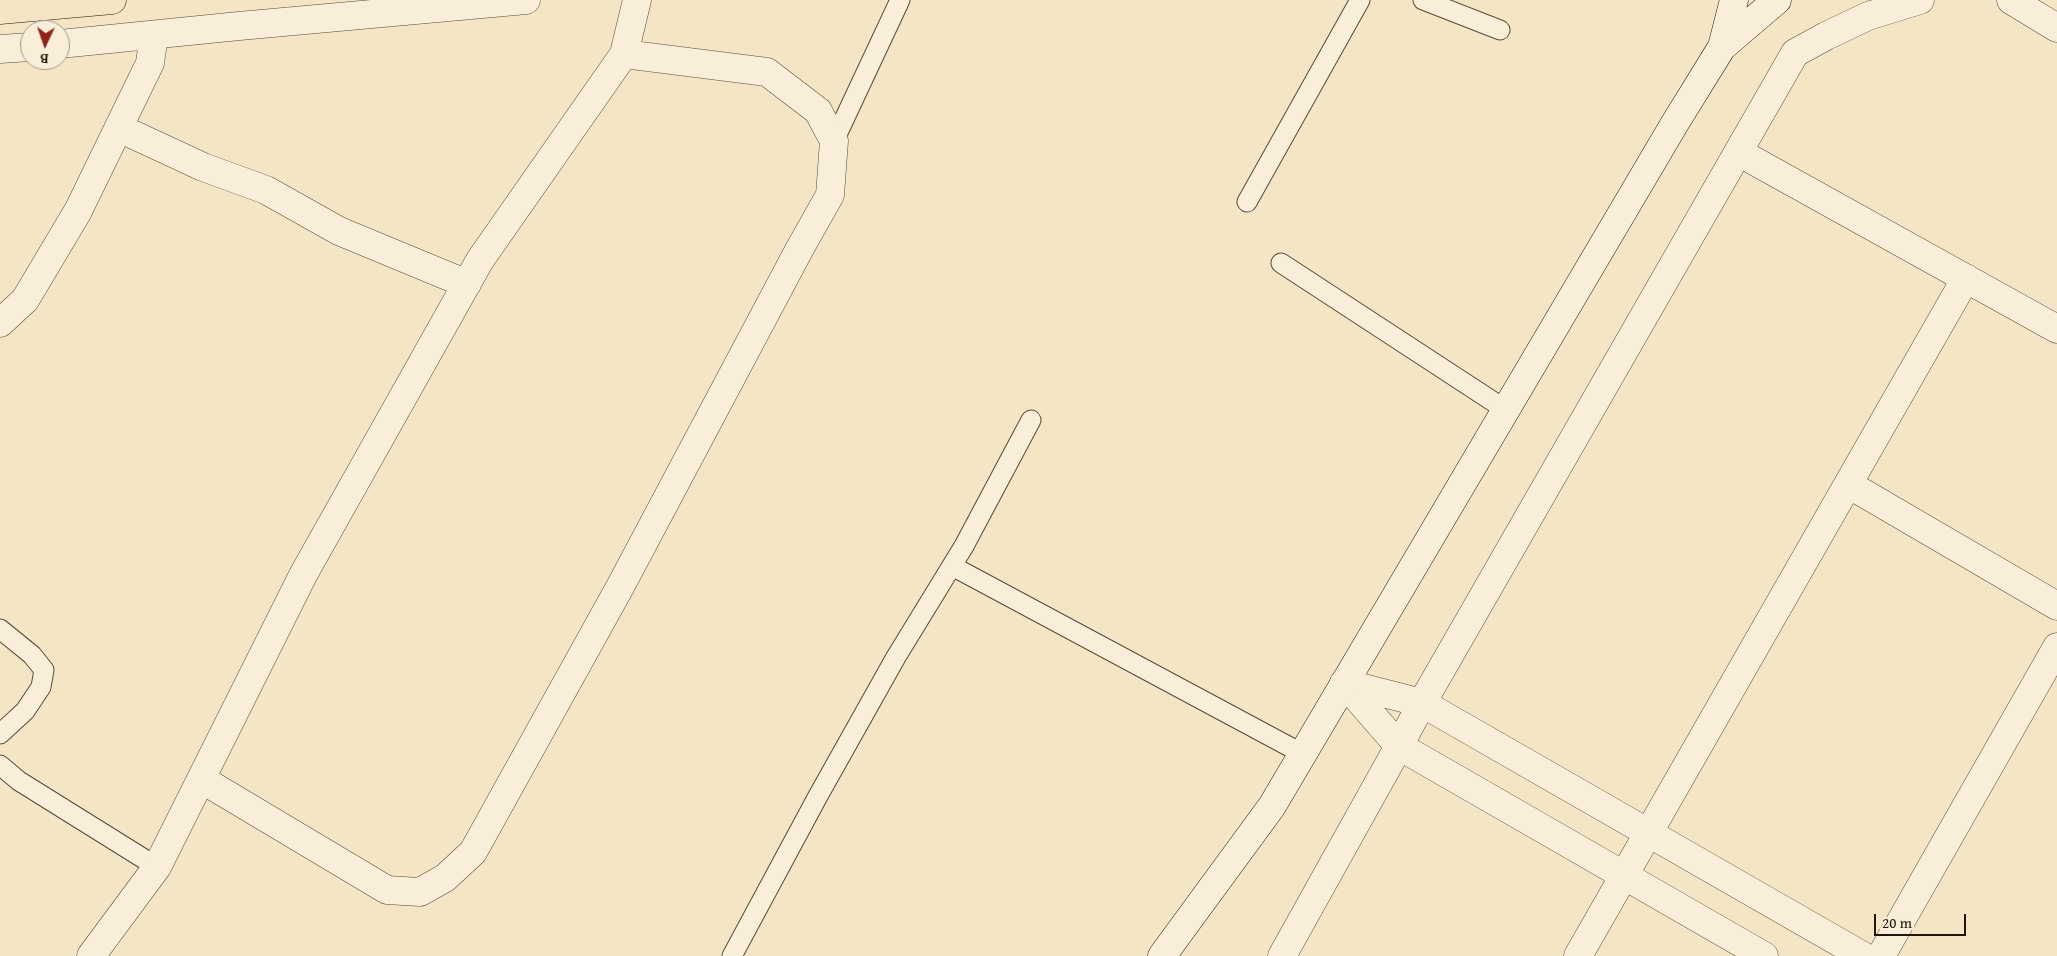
<!DOCTYPE html>
<html>
<head>
<meta charset="utf-8">
<style>
	body { margin:0 }
	#map { position:relative; width:2057px; height:956px; overflow:hidden; background:#f4e5c4; font-family:"Gentium Book Plus",serif }
	canvas { display:block }
	.north { position:absolute; left:20px; top:20px; width:50px; height:50px; box-sizing:border-box; background:#f8eed9; border:1px solid #a29886; border-radius:50%; rotate:183deg; font-size:14px; font-weight:700; line-height:20px; text-align:center; color:#22160a }
	.north::after { content:''; display:block; margin:auto; width:18px; height:22px; background:#8f2418; clip-path:polygon(50% 0,100% 100%,50% 72%,0 100%) }
	.scale { position:absolute; left:1874px; top:914px; width:92px; height:22px; box-sizing:border-box; border:2px solid #22160a; border-top:0; padding-left:6px; font-size:15px; line-height:18px; white-space:nowrap; color:#22160a; -webkit-text-stroke:4px #f8eed9; paint-order:stroke }
</style>
</head>
<body>
<div id="map">
<canvas width="2057" height="956"></canvas>
<div class="north">B</div>
<div class="scale">20 m</div>
</div>
<script>
const context = document.querySelector('canvas').getContext('2d');
context.lineJoin = 'round';
function stroke(path, color, width, dash) {
  context.strokeStyle = color;
  context.lineWidth = width;
  context.lineCap = dash ? 'butt' : 'round';
  context.setLineDash(dash || []);
  context.stroke(path);
}
const lane = new Path2D(`
	M1423 0 1500 30
	M834 141 900 0
	M1247 202 1360 0
	M1281 263 1506 410
	M952 566 1303 754
	M0 629 32 655 44 670 41 687 25 711 0 734
	M0 765 19 781 157 867
	M732 956 818 796 896 657 964 546 1031 420`);
const street = new Path2D(`
	M2011 0 2057 28
	M60 44 239 26 526 0
	M0 49 30 47
	M624 54 767 72 818 111 834 141 830 195 799 250 620 587 473 852 445 878 420 892 387 890 201 779 303 575 480 260 624 54 637 0
	M119 128 203 167 266 190 339 231 467 284
	M1740 153 2057 329
	M0 323 25 300 78 211 150 63 154 35
	M1848 484 2057 606
	M1344 683 1422 703 1863 956
	M1344 683 1399 746 1764 956
	M91 956 157 867 201 779
	M1282 956 1399 746 1422 703 1795 53 1826 36 1868 16 1920 0
	M1578 956 1966 278
	M1881 956 2057 647`);
const secondary = new Path2D(`
	M1722 47 1777 0
	M1162 956 1272 806 1675 123 1722 47 1734 0`);
const highway = new Path2D(`
	M0 10 112 0`);
stroke(lane, '#564a38', 21);
stroke(street, '#564a38', 29);
stroke(secondary, '#22160a', 29);
stroke(highway, '#22160a', 29);
stroke(lane, '#f8eed9', 19);
stroke(street, '#f8eed9', 28);
stroke(secondary, '#f8eed9', 28);
stroke(highway, '#f4e5c4', 28);
</script>
</body>
</html>
